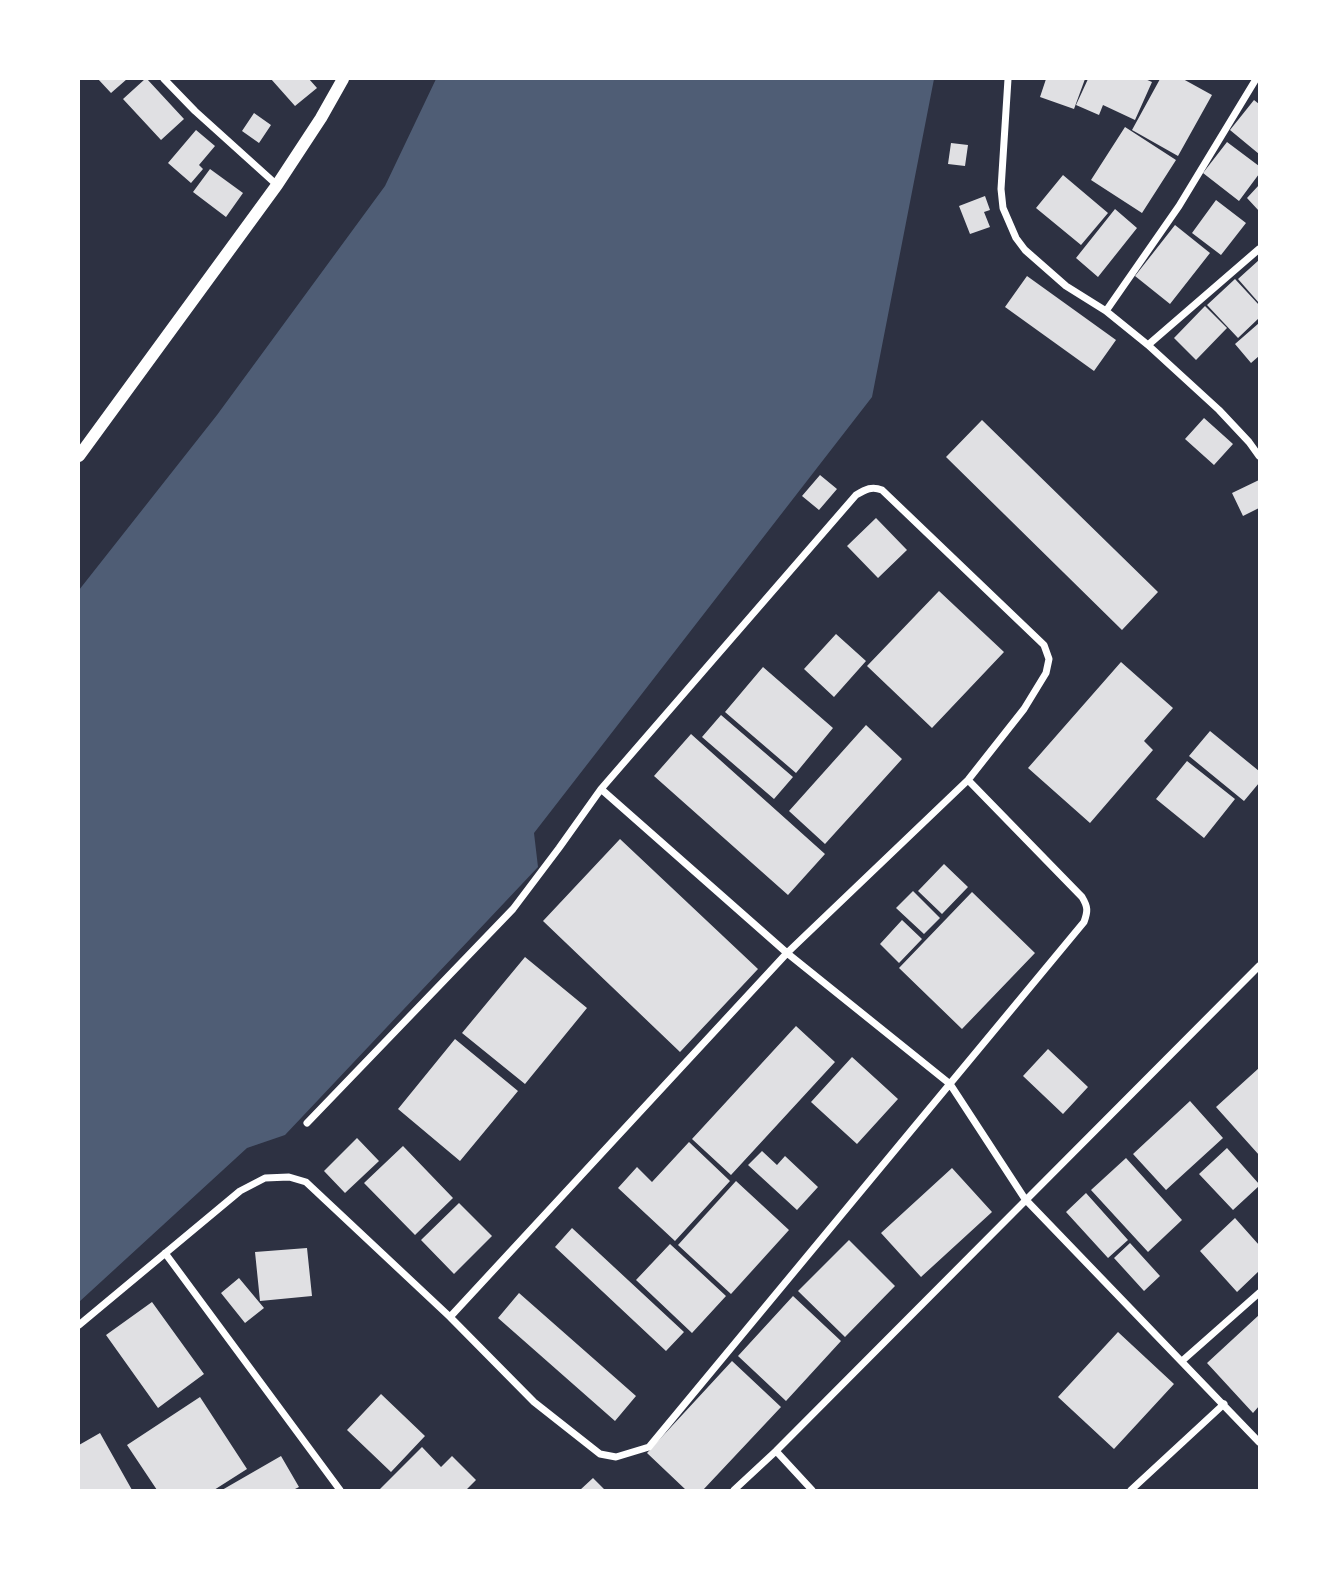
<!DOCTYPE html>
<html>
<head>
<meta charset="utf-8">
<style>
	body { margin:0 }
	#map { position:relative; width:1338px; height:1569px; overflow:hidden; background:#2d3142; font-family:"PT Sans Narrow",sans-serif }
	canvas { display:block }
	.frame { position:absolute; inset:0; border:80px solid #fff; pointer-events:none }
</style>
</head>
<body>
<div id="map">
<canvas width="1338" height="1569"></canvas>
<div class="frame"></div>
</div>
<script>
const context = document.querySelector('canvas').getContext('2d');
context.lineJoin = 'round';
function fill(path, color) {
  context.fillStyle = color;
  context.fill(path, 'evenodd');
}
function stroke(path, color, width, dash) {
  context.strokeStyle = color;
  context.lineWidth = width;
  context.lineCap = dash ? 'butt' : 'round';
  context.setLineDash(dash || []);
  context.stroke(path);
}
fill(new Path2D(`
	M436 79H934L872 397 534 833 538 867 285 1135 247 1148 79 1302V590L217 415 385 186Z`), '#4f5d75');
fill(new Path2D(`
	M98 79H127L111 93Z
	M145 79H147L184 119 161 140 123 99Z
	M271 79H309L317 88 295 106Z
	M1046 79H1085L1074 109 1040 97Z
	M1088 79H1145L1152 82 1135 120 1103 105 1099 115 1076 105Z
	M1160 79H1183L1212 95 1178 156 1132 130Z
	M1254 100 1259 104V154L1230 130Z
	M254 113 271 125 259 143 242 131Z
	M1125 127 1176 160 1142 213 1091 180Z
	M196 130 215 146 199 165 203 169 191 183 168 163Z
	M1227 142 1259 166V174L1239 201 1203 173Z
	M951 143 968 145 965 166 948 164Z
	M210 169 243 193 226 217 193 192Z
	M1063 175 1108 213 1081 245 1036 208Z
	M1259 185V211L1247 198Z
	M985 196 990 210 984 212 990 227 970 234 959 206Z
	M1216 200 1246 223 1221 255 1192 233Z
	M1115 209 1137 228 1098 277 1076 258Z
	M1175 225 1210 253 1170 304 1135 276Z
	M1259 260V303L1238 279Z
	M1027 276 1116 340 1094 371 1005 307Z
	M1235 279 1259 305V318L1238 338 1207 305Z
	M1205 306 1227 328 1196 360 1174 338Z
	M1259 323V356L1251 363 1235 344Z
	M1204 418 1233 444 1214 465 1185 439Z
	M982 420 1158 592 1122 630 946 457Z
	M820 475 837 489 819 510 802 496Z
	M1259 480V508L1243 516 1232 493Z
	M876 518 907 550 878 578 847 546Z
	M939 591 1004 652 932 728 867 666Z
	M836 634 866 661 834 697 804 669Z
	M1121 662 1173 708 1144 741 1153 750 1090 823 1028 768Z
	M763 667 833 728 796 773 725 712Z
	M721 715 793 777 774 799 702 737Z
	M866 725 902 759 825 844 789 811Z
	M1210 731 1259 771V783L1244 801 1189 756Z
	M691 734 825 854 788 895 654 776Z
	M1187 761 1235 799 1204 838 1156 799Z
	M620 839 758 969 680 1052 543 921Z
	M944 864 968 887 942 914 918 891Z
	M913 891 940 918 924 934 896 908Z
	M972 892 1035 953 962 1029 899 968Z
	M902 920 922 939 899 963 880 944Z
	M525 957 587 1008 525 1084 462 1033Z
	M796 1026 835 1062 731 1175 692 1139Z
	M455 1039 518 1091 460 1161 398 1109Z
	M1048 1049 1088 1087 1063 1114 1023 1076Z
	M852 1057 898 1099 857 1144 811 1102Z
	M1259 1068V1155L1216 1107Z
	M1190 1101 1223 1138 1166 1190 1133 1154Z
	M357 1138 379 1161 345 1193 324 1171Z
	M689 1142 730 1181 675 1241 618 1188 637 1167 652 1182Z
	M403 1146 453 1198 415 1235 364 1183Z
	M1227 1148 1259 1184V1186L1233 1210 1199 1174Z
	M762 1151 777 1165 785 1156 818 1187 797 1210 748 1165Z
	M1126 1158 1182 1220 1148 1252 1091 1190Z
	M952 1168 992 1212 921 1277 881 1233Z
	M736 1181 789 1230 731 1294 678 1245Z
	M1086 1193 1128 1240 1108 1258 1066 1212Z
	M459 1203 492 1236 454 1274 421 1240Z
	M1235 1218 1259 1245V1271L1237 1292 1200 1251Z
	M572 1228 684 1332 666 1351 555 1247Z
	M849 1240 895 1286 845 1337 798 1291Z
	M1130 1243 1160 1276 1144 1291 1114 1258Z
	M670 1244 726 1296 692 1333 636 1280Z
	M307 1248 312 1296 260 1301 255 1252Z
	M239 1278 264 1308 245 1323 221 1293Z
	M519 1293 636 1396 615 1421 498 1318Z
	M793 1296 841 1341 786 1401 738 1356Z
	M152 1302 204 1374 158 1408 106 1335Z
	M1259 1315V1406L1253 1413 1207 1363Z
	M1118 1332 1174 1384 1114 1449 1058 1397Z
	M732 1361 781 1407 703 1490H686L647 1453Z
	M381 1394 425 1436 391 1472 347 1430Z
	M200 1397 247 1469 214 1490H157L127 1445Z
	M100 1433 132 1490H79V1445Z
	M422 1447 441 1467 452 1456 476 1480 466 1490H379Z
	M281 1456 299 1487 293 1490H222Z
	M593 1478 605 1490H580Z`), '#e0e0e3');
stroke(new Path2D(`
	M164 79 195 111 277 185
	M1008 79 1001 189 1003 208 1016 238 1025 250 1066 286 1106 311 1148 345 1219 410 1249 442 1259 456
	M1106 311 1179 206 1256 79
	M1148 345 1259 249
	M307 1123 513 909 559 848 601 789
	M165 1253 340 1490
	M450 1317 787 953 968 780 1024 709 1046 673 1049 659 1044 645 882 490C872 486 866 489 856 495L601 789 787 953 950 1084 1025 1199 1259 1442
	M79 1325 240 1191 265 1178 289 1177 306 1182 450 1317 534 1402 600 1454 616 1457 649 1447 1084 922C1088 911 1088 907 1082 897L968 780
	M1182 1361 1259 1293
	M776 1451 812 1490
	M734 1490 776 1451 1259 966
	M1131 1490 1224 1404`), '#fff', 7);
stroke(new Path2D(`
	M79 456 277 185 321 118 343 79`), '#fff', 12);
</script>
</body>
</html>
